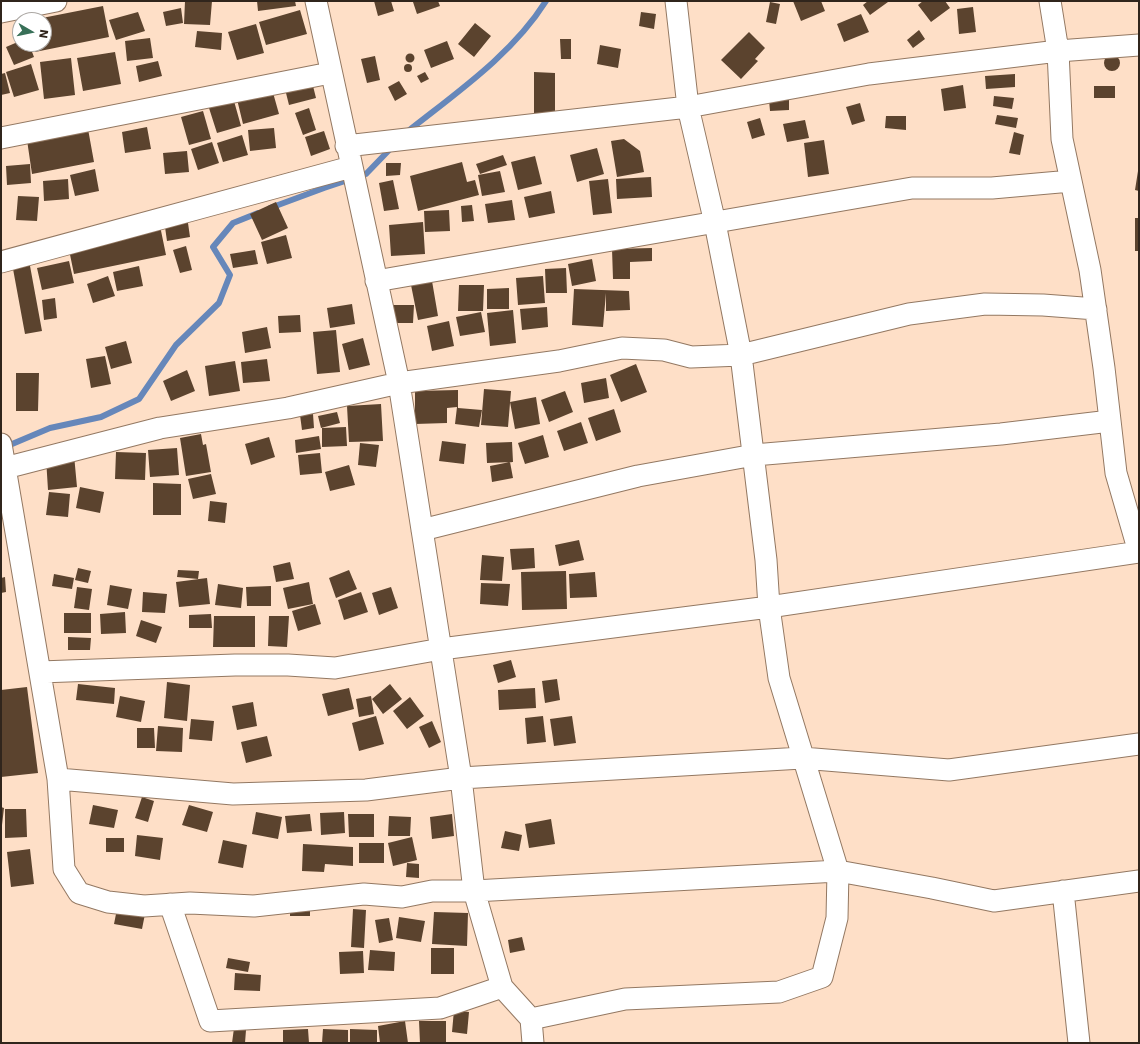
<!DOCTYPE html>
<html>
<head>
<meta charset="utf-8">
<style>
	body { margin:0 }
	#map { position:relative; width:1140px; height:1044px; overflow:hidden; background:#fedfc7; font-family:"DejaVu Sans",sans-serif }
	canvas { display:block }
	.frame { position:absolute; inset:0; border:2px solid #30251c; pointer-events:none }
	.north { position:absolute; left:12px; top:12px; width:40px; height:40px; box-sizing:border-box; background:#fff; border:1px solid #aca8a4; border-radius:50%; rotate:99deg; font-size:11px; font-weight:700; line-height:16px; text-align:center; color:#30251c }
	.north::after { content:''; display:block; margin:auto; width:14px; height:18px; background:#387058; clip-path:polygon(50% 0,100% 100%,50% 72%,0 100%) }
</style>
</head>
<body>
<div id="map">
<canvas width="1140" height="1044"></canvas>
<div class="frame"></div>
<div class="north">N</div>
</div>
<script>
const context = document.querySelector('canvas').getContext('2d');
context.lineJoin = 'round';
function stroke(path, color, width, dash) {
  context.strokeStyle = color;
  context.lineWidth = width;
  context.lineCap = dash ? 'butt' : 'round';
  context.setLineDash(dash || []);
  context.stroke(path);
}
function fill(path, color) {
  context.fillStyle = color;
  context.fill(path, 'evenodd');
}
stroke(new Path2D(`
	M407 132C456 93 512 55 546 1
	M270 208 324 188 366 174 393 146
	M5 447 50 428 101 417 139 399 176 345 219 303 230 275 213 247 233 223 258 213`), '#6687ba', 6);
fill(new Path2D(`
	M185 1H212L210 25 184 24Z
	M257 1H295L296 6 258 11Z
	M374 1H391L394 11 378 16Z
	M438 1 440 6 417 14 413 2Z
	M793 1H821L825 11 801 21Z
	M868 1H888V2L870 15 863 5Z
	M923 1H945L950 8 931 22 918 5Z
	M770 2 780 4 776 24 766 22Z
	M103 6 109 37 35 52 33 44H44V20L37 19Z
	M973 7 976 32 959 34 957 9Z
	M181 8 183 23 166 26 163 12Z
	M300 10 307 34 266 45 259 22Z
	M138 12 145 31 116 40 109 20Z
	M641 12 656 14 654 29 639 26Z
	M861 14 869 32 844 42 837 24Z
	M475 23 491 36 474 57 458 44Z
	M256 24 264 53 237 60 228 32Z
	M919 30 925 39 913 48 907 40Z
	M197 31 222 33 221 50 195 47Z
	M749 32 765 48 755 59 758 61 741 79 721 60Z
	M150 38 153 58 127 61 125 41Z
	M560 39H571V59H561Z
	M20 41V44H29L34 57 14 65 6 47Z
	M447 41 454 59 431 68 424 50Z
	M600 45 621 49 618 68 597 64Z
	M115 52 121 84 83 91 77 58Z
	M405.5 58a4.5 4.5 0 1 1 9 0a4.5 4.5 0 1 1-9 0Z
	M1104 63a8 8 0 1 1 16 0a8 8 0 1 1-16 0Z
	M375 56 380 80 367 83 361 59Z
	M71 58 75 95 44 99 40 62Z
	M158 61 162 76 139 82 136 66Z
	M404 68a4 4 0 1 1 8 0a4 4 0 1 1-8 0Z
	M31 64 39 90 14 97 6 72Z
	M309 70 316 98 289 105 282 77Z
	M425 72 429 79 421 83 417 76Z
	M534 72 555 73V115H534Z
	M5 73 10 93 1 95V74Z
	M1015 74V87L986 89 985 76Z
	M399 81 407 94 395 101 388 87Z
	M270 82 279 114 243 124 235 91Z
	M963 85 966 108 944 111 941 89Z
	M1094 86H1115V98H1094Z
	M994 96 1014 98 1012 109 993 106Z
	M789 99V110L770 111 769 100Z
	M234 101 241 126 217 133 209 108Z
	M860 103 865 121 852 125 846 107Z
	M309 108 316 130 303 135 295 113Z
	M203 111 211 139 189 145 181 117Z
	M997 115 1018 118 1016 128 995 124Z
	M886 116H906V130L885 128Z
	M760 118 765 135 752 139 747 122Z
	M805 120 809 138 787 142 783 124Z
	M147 127 151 149 125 153 122 132Z
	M274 128 276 148 250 151 248 130Z
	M88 129 94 162 32 174 27 140Z
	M324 131 330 149 311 156 305 137Z
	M1014 132 1024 135 1020 155 1009 153Z
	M242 135 248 155 223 162 217 143Z
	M624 139 640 151 644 172 617 177 611 141Z
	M824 140 829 174 808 177 804 143Z
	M212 142 219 163 198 170 191 149Z
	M597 148 604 174 577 182 570 155Z
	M187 151 189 172 165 174 163 153Z
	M503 155 507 165 480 174 476 164Z
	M535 156 542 184 518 190 511 162Z
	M462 162 467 182 475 180 479 195 418 211 410 176Z
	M386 163H401L400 175 386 176Z
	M30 164 31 183 7 185 6 166Z
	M95 169 99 191 75 196 70 175Z
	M500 171 505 192 482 196 478 175Z
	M1138 171 1139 172V191L1135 190Z
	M651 177 652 197 617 199 616 179Z
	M68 179 69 199 44 201 43 181Z
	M608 179 612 213 593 215 589 181Z
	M393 180 399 209 384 211 379 183Z
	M551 191 555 213 529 218 524 197Z
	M18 196 39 197 37 221 16 220Z
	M512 200 515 220 488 223 485 204Z
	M276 202 288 228 262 240 250 214Z
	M472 205 474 221 462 222 461 206Z
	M449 210 450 231 425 232 424 211Z
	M187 216 190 237 167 241 164 220Z
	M1135 218H1139V251H1135Z
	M159 221 166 255 74 274 67 240Z
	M423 222 425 254 391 256 389 225Z
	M286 235 292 258 267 264 261 242Z
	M186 246 192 270 180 273 173 250Z
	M652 248V261L630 262V279H613L612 249Z
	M255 250 258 264 233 268 230 254Z
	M28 255 42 331 25 334 11 258Z
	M592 259 596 281 572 286 568 264Z
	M69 261 74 283 42 290 37 268Z
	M139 266 143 286 117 291 113 272Z
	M566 268 567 293H546L545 269Z
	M108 276 115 296 93 303 87 284Z
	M543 276 545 303 518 305 516 278Z
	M432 281 438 316 418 320 411 285Z
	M459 285H484L483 311H458Z
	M509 288V309H487V289Z
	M574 289 629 291 630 310 606 311V293L603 327 572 325Z
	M55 298 57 318 44 320 42 300Z
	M352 304 355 324 330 328 327 308Z
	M393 305H414L413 323H393Z
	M547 307 548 327 522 330 520 309Z
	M513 310 516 343 490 346 487 313Z
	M481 312 485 332 460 336 456 317Z
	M300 315 301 332 279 333 278 316Z
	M449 321 454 346 432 351 427 326Z
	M267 327 271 348 245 353 242 332Z
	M336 330 340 372 317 374 313 332Z
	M363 338 370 365 349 370 342 344Z
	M126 341 132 363 111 369 105 347Z
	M105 356 111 384 91 388 86 359Z
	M267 359 270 381 243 383 241 362Z
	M235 361 240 391 209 396 205 366Z
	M636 364 647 392 621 402 610 375Z
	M187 370 195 391 171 401 163 381Z
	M16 373H39L38 411H16Z
	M606 378 609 398 584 403 581 383Z
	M484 389 511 391 508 427 481 425Z
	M458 390V408L482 410 479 427 455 424 457 407 447 408V423L415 424V391Z
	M565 391 573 412 549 422 541 400Z
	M536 397 540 424 515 429 510 402Z
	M381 404 383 441 349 442 347 406Z
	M614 409 621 432 596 441 588 418Z
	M337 412 340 423 321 428 318 416Z
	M313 414 314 428 302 430 300 415Z
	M581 422 588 443 564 451 557 431Z
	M346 427 347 446 322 447V428Z
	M201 434 203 445 206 444 211 472 186 476 180 438Z
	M543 435 549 457 525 464 518 443Z
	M319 436 321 449 296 453 295 440Z
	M269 437 275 457 251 465 245 444Z
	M442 441 466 444 464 464 439 461Z
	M512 442 513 462 487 463 486 443Z
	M360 443 379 445 376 467 358 465Z
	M177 448 179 475 150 477 148 450Z
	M116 452 146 453 145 480 115 479Z
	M320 453 322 473 300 475 298 455Z
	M74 455 77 487 48 490 46 458Z
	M510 462 513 478 492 482 490 466Z
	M349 465 355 485 330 491 325 472Z
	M211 474 216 494 193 499 188 479Z
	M153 483 181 484V515H153Z
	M80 487 104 492 100 513 76 508Z
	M49 492 70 494 68 517 46 515Z
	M210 501 227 503 225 523 208 521Z
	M579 540 584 560 559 566 555 545Z
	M534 548 535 568 512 570 510 549Z
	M482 555 504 557 502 581 480 580Z
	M290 562 294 579 276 582 273 566Z
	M78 568 91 571 88 583 75 580Z
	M178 570 199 571 198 579 177 577Z
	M349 570 357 589 336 598 329 578Z
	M566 571 567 609 522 610 521 572Z
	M595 572 597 597 570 598 569 574Z
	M54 574 74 578 72 589 52 586Z
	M5 577 6 592 1 593V578Z
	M207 578 210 604 179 607 176 582Z
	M309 582 313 604 288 609 283 588Z
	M481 583 510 584 508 606 480 604Z
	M218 584 243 588 241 608 215 605Z
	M110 585 132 589 128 609 107 605Z
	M271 586V606H247L246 587Z
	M77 587 92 589 89 610 74 608Z
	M391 587 398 608 379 615 372 593Z
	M143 592 167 594 165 613 142 612Z
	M361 592 368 612 344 620 338 600Z
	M315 604 321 624 298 631 292 611Z
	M125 612 126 633 101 634 100 614Z
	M64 613H91V633H64Z
	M211 614 212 628H189V615Z
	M214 616H255V647H213Z
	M269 616H289L287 647 268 646Z
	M141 620 162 627 156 643 136 636Z
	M68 637 91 638 90 650H68Z
	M511 660 516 677 498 683 493 665Z
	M557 679 560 700 545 703 542 681Z
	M167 682 190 685 187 721 164 718Z
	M78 684 115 688 114 704 76 700Z
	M390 684 402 699 383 714 372 699Z
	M27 687 38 773 1 777V690Z
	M349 688 354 709 328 716 322 694Z
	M535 688 536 708 499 710 498 690Z
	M120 696 145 701 141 722 116 717Z
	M371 696 374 714 359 717 356 699Z
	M410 697 424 716 407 729 393 711Z
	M253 702 257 726 237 730 232 706Z
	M376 716 384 744 359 751 352 723Z
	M543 716 546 742 527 744 525 718Z
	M572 716 576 743 554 746 550 719Z
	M191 719 214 721 212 741 189 739Z
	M432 721 441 742 429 748 419 727Z
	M158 726 183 728 182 752 156 751Z
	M137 728H154L155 748H137Z
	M267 736 272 756 246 763 241 742Z
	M142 797 154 801 148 822 135 818Z
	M93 805 118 810 114 828 89 824Z
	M189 805 213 812 207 832 182 825Z
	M1 807 4 808 2 825H1Z
	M5 809H26L27 837 5 838Z
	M256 812 282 817 278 839 252 834Z
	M344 812 345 833 321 835 320 813Z
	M310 814 312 831 287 833 285 816Z
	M348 814H374V837H349Z
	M452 814 454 836 432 839 430 817Z
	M389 816 411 817 410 836H388Z
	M551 819 555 844 529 848 525 824Z
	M505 831 522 835 519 851 501 848Z
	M137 835 163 838 160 860 135 856Z
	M412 837 417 860 393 866 388 843Z
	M106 838H124V852H106Z
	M223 840 247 845 243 868 218 863Z
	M359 843H384V863H359Z
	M303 844 353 847V866L325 864 324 872 302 871Z
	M30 849 34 884 11 887 7 852Z
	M407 863 419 864V878L406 877Z
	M290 905H310V916H290Z
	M117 909 145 914 142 929 114 924Z
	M353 909 366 910 364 948 351 947Z
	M434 912 468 913 467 946 432 944Z
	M399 917 425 921 421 942 396 938Z
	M389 918 393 940 379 943 375 920Z
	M522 937 525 950 510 953 508 940Z
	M431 948H454V974H431Z
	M370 950 395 952 394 971 368 970Z
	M363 951 364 973 340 974 339 952Z
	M228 958 250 962 248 972 226 968Z
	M235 973 261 975 260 991 234 990Z
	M454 1010 469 1012 467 1034 452 1032Z
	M405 1021 408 1043H380L378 1026Z
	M419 1021H446V1043H420Z
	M234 1028 246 1030 245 1043H232Z
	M308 1029 309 1043H283V1030Z
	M323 1029 348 1030V1043H322Z
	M350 1029 377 1030V1043H350Z`), '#5b432e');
const minor = new Path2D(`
	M676 1 688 107 715 223 741 355 766 560 769 607 779 678 838 871 837 918 822 977 779 992 625 999 531 1019 502 987 474 891 838 871 932 888 994 901 1139 881
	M1050 1 1058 51 1062 139 1090 270 1104 368 1116 473 1139 552
	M1 12 56 1
	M1 138 330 73
	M346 146 688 107 869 74 1058 51 1139 45
	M1 262 351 167
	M376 281 912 188H992L1071 181
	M1 444 58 779 64 869 79 893 108 902 144 906 190 903 254 906 364 894 402 897 432 891H474L461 778 399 383 316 1
	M5 468 160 428 288 408 399 383 559 361 622 348 664 350 691 357 741 355 909 314 985 304 1043 305 1096 309
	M422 530 638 476 754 455 1001 434 1110 421
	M40 672 235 665H288L335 668 441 649 769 607 1139 552
	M58 779 233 794 366 790 461 778 802 758 949 770 1139 744
	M1063 891 1079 1043
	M170 904 210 1021 440 1008 502 987
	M531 1019 533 1043`);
stroke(minor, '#937862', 23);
stroke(minor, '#fff', 21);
</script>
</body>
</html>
